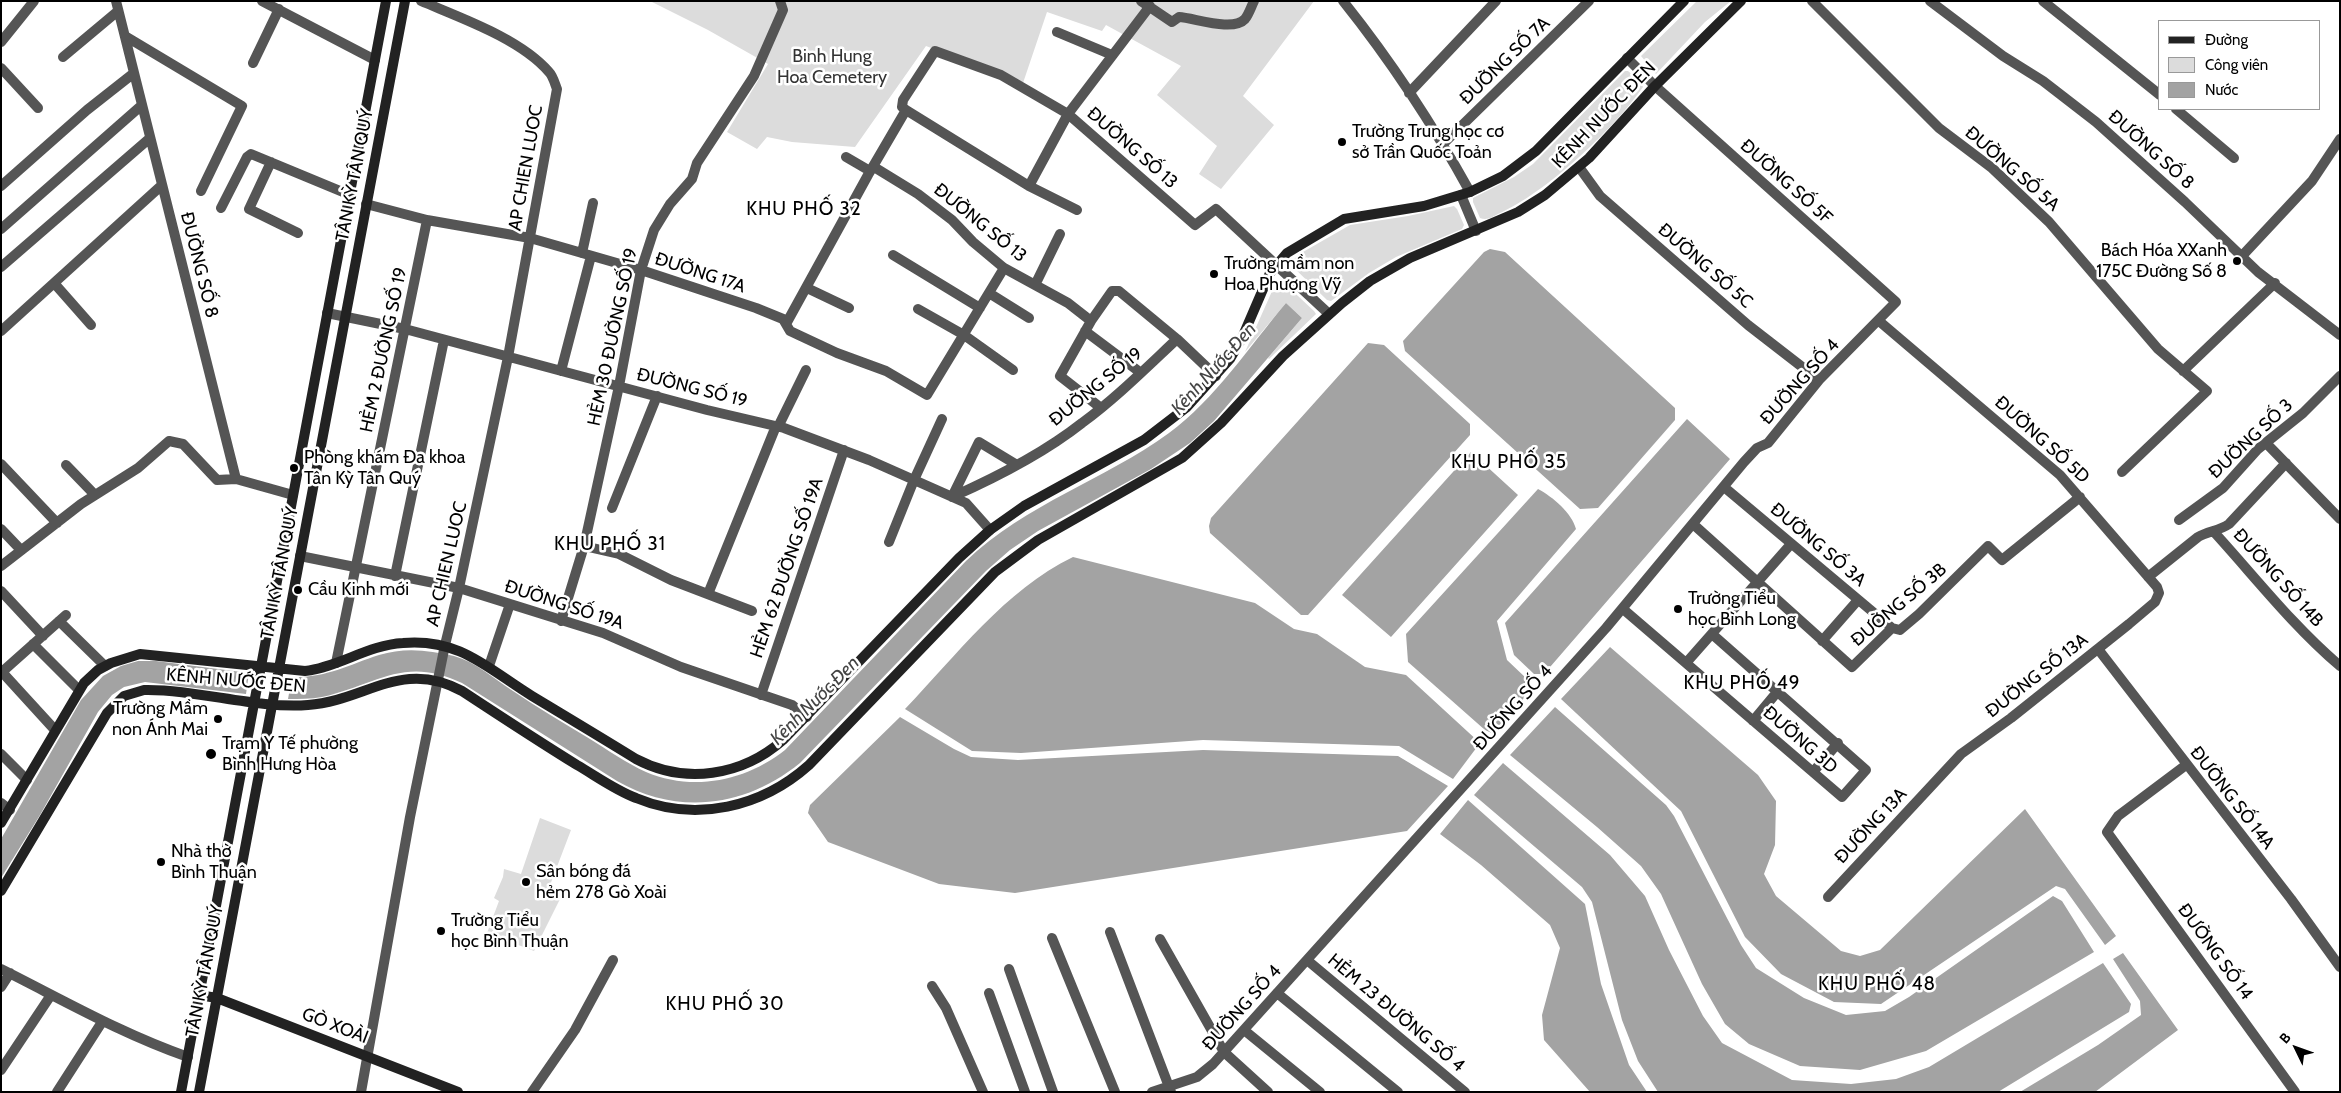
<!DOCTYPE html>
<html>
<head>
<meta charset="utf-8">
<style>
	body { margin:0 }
	#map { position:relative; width:2341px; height:1093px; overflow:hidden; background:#fff; font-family:Cabin,sans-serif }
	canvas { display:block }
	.frame { position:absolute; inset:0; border:2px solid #000; pointer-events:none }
	.legend { position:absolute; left:2158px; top:20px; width:162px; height:90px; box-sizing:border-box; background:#fff; border:1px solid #999; margin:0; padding:6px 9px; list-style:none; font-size:15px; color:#000 }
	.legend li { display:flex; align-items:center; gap:10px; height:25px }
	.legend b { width:25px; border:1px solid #999 }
	.north { position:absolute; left:2271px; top:1023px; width:50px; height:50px; -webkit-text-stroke:4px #fff; paint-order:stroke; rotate:312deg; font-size:14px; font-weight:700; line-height:20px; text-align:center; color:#000 }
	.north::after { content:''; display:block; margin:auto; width:18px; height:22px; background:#000; clip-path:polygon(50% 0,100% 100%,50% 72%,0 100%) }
</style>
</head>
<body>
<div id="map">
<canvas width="2341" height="1093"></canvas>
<div class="frame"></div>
<ul class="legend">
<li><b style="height:6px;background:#222"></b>Đường</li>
<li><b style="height:14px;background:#dcdcdc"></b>Công viên</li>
<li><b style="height:14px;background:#a3a3a3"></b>Nước</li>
</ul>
<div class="north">B</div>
</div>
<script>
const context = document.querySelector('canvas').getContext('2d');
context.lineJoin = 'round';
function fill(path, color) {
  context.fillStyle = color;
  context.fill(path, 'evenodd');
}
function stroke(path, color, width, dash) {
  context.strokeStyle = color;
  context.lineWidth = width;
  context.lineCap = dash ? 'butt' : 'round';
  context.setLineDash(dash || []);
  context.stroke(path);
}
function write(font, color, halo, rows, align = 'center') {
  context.font = font + ' Cabin,sans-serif';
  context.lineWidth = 5;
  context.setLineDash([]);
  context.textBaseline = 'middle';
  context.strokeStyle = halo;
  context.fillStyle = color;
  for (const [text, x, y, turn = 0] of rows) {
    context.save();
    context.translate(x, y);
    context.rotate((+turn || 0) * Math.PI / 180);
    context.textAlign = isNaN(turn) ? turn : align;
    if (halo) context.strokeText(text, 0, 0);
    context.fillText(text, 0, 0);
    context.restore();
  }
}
fill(new Path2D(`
	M650 1H1314L1243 96 1274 125 1221 189 1199 174 1217 146 1157 95 1181 66 1106 25 1102 31 1047 12 1023 83 926 46 855 147 792 142 767 137 757 149 727 132 768 64 708 30Z
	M1697 1H1731L1705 22 1656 74 1641 56Z
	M1625 71H1628L1641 82 1643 87C1613 130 1546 193 1498 214 1492 217 1487 221 1480 218L1473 202V198L1514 177 1533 164Z
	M1454 206 1457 209 1464 225 1462 229 1396 257 1369 273 1331 301 1327 300 1290 264 1291 261 1303 252 1350 225 1408 216Z
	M1277 280 1282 281 1314 311 1316 314 1269 359 1268 358 1302 318 1286 303 1245 352Z
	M540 818 571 830 547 893 560 899 534 951 487 933 499 901 494 898 503 877 504 869 521 874Z`), '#dcdcdc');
fill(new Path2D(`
	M1490 249 1505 252 1675 408V420L1598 508 1580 509 1405 351 1403 341 1484 252Z
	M1286 303 1302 318 1214 421 1190 443 1151 469 1038 531 1010 550 986 571 800 763C746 807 678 816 617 781L462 683C404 655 376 685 322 697 311 699 299 699 288 699L292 677C326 678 348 665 379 655 404 647 429 650 454 656 476 662 494 679 513 691 538 708 564 723 590 739 608 750 626 763 646 772 693 792 746 781 785 750L966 561C1027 503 1103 481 1169 433 1215 399 1249 347 1286 303Z
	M1368 343 1384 345 1470 424V435L1308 615H1301L1210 533 1209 526 1211 518Z
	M1687 419 1730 459 1544 674H1534L1514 655 1505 623Z
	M1471 452 1518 495 1391 637 1342 595Z
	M1538 489C1553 497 1572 513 1576 529L1497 621 1507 660 1527 679 1530 691 1494 734 1485 730 1408 662 1406 634Z
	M1073 557 1255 603 1294 629 1317 634 1365 667 1406 675 1480 743 1453 779 1399 746 1203 740 1021 753 972 751 905 709C956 656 1005 590 1073 557Z
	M1610 647 1758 775 1776 801 1775 845 1764 874 1776 896 1841 951 1860 956 1880 950 2025 809 2116 936 2105 945 2065 889 2056 886 1881 1004 1834 1002 1781 974 1745 937 1681 811 1561 699Z
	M138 661H156L249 673 246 694 145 682 124 687 112 695 98 712 40 815 1 878V839L81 700 103 676 121 666Z
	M1555 707 1666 805 1674 816 1741 945 1756 968 1804 998 1846 1015 1885 1011 1909 997 2053 896 2062 901 2094 952 1926 1051 1860 1070 1800 1066 1749 1044 1725 1024 1702 984 1661 894 1641 866 1597 827 1510 755Z
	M900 717 954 749 971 757 1018 760 1203 750 1398 756 1448 786 1407 831 1015 893 939 884 828 842 808 813 810 805Z
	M1503 763 1610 855 1645 896 1669 950 1703 1016 1722 1043 1792 1080 1851 1084 1896 1079 1929 1067 2103 963 2131 1004 2129 1012 1998 1092H1658L1638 1061 1622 1020 1592 902 1582 887 1474 795Z
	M1468 800 1585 904 1601 984 1629 1065 1647 1092H1590L1544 1040 1542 1015 1560 948 1550 925 1481 865 1440 834Z
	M2123 953 2178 1030 2095 1092H2020L2098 1045 2141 1015 2140 1001 2113 959Z`), '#a3a3a3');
stroke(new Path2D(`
	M116 1 236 479 293 495
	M262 1 375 60
	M1141 1 1172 22 1179 17C1195 18 1233 32 1245 19 1249 14 1251 7 1254 1
	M1343 1C1391 61 1433 125 1470 192
	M1812 1 1939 128 1992 168 2049 222 2158 349 2207 391 2122 472
	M1930 1 2003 56 2043 81 2096 122 2185 202 2258 272 2340 335
	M2043 1 2160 95
	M1150 6 1068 114 1195 225 1216 209 1329 314
	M1057 32 1112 55
	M125 36 242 106 201 191
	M1 42 34 1
	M63 57 118 11
	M253 63 279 9
	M1 68 38 108
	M1409 93 1496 1
	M2176 109 2234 158
	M906 110 902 107 903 100 935 51 1001 75 1068 114 1029 186
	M1443 144 1589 1
	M846 157 870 171
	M271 162 249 209 298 233
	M874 167 918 194 952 220 973 242 1004 268 1068 303 1091 321
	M1579 167 1600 196 1748 325 1819 380
	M1 186 87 110 134 73
	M1461 195 1476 231
	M366 204 427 220 530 238 641 270 756 308 783 319 790 331 837 353 886 371 927 395 1004 268
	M221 208 247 157 251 154 350 195
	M1 229 142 105
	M582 253 593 203
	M893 255 980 308
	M2241 257 2312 181 2340 139
	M1 267 150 138
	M54 283 91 325
	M1035 285 1060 234
	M807 288 849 308
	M989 293 1029 318
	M918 309 964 335 1013 370
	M327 313 405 329 707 410 784 428 869 460 966 503 990 530
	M786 324 868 175 906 110 1029 186 1077 210
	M1 331 162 185
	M1085 331 1141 373
	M561 371 591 256
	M2183 371 2275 283
	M1101 408 1060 376 1091 321 1112 291H1119L1177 339 1216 376
	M778 427 806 370
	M2266 443 2340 519
	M1 464 57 523
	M66 465 95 495
	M1724 487 1892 628
	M952 497C997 477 1044 453 1082 423 1116 398 1146 368 1177 339
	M952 497 979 442 1017 465
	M612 508 657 396
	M2179 520 2223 488 2258 449 2303 413 2340 376
	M1693 524 1852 667 1892 628
	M1 529 21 550
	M2214 532C2255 577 2293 626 2340 666
	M889 542 914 480 942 419
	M584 546 619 554 671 580 752 611
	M300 556 459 588 603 633 681 667 792 705 807 717
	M1 566 81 504 138 468 169 441 183 444 217 480 236 479
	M395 576 444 340
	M2148 577 2198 537C2208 531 2219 531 2229 524L2286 463
	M1 591 43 636
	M708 594 776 426
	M1623 609 1842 797 1866 770 1712 634
	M59 621 105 666
	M561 621 584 546 619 386 641 270 654 230 670 204 692 179 697 163 754 76 783 10 780 1
	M1892 628 1900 630 1919 614 1988 546 2002 560 2080 497
	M1822 641 1858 600
	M33 644 79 690
	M2098 649 2291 899 2340 967
	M336 663 427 220
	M1686 663 1791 544
	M489 666 510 604
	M1 671 55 730
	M2 672 66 615
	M761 695 844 450
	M1753 721 1778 691
	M1 754 27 780
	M2186 765 2118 816 2107 832 2295 1092
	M1813 772 1838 743
	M1 803 10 810
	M1828 897 1961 754 2011 718 2129 624 2155 602 2159 593 2157 587 2060 475 1879 321
	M1110 932 1171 1092
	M1052 938 1115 1092
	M1160 939 1224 1052 1268 1092
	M1307 960 1465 1092
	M1 969C65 1001 120 1033 188 1057
	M1009 969 1053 1092
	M932 986 946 1008 983 1092
	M1 987 10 973
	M989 993 1025 1092
	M1277 993 1398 1092
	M1244 1030 1320 1092
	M1 1070 51 995
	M57 1092 102 1022
	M361 1092 410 817 445 645 459 588 508 357 557 89C555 84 553 76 549 72 521 39 461 18 421 1
	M532 1092 575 1030 613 960
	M1152 1092 1197 1077 1213 1064 1606 628 1744 462 1757 448 1768 443 1819 380 1896 302 1655 86 1627 58`), '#555', 10);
stroke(new Path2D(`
	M1 823 84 683 98 670 111 663 140 654 305 671C339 667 368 645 403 643 460 638 488 669 532 696 567 717 602 738 636 759 685 785 742 776 783 740L959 558 990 530 1024 506 1144 440 1187 407 1230 359 1242 338 1270 273 1287 253 1344 219 1424 206 1470 192 1503 176 1536 151 1684 1
	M1 891 107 713 124 696 144 690C197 689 256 709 308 705 365 701 402 658 462 691 500 716 538 741 577 765 596 776 615 790 636 798 696 823 762 807 809 765L995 572 1038 540 1182 458 1221 423 1283 356 1342 303 1370 281 1410 258 1518 212 1545 195 1589 158 1655 86 1741 1
	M199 995 217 998 458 1092
	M181 1092 386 1
	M199 1092 405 1`), '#222', 10);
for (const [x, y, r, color] of [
	[1342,142,5,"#000"],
	[2237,261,5,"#000"],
	[1214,274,5,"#000"],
	[294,468,5,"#000"],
	[298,590,5,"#000"],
	[1678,609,5,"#000"],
	[218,719,5,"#000"],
	[211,754,6,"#000"],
	[161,862,5,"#000"],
	[526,882,5,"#000"],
	[441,931,5,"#000"]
]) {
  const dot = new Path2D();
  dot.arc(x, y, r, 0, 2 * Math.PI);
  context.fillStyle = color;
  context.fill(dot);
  stroke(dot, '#fff', 2);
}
write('18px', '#333', '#fff', [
	["Binh Hung",832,57],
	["Hoa Cemetery",832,78]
]);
write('18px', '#000', '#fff', [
	["ĐƯỜNG SỐ 7A",1505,61,-44],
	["KÊNH NƯỚC ĐEN",1604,115,-46],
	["ĐƯỜNG SỐ 13",1132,148,41],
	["ĐƯỜNG SỐ 8",2151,150,42],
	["AP CHIEN LUOC",526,168,-80],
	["ĐƯỜNG SỐ 5A",2012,169,41],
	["TÂN KỲ TÂN QUÝ",355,175,-79],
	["ĐƯỜNG SỐ 5F",1786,182,42],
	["ĐƯỜNG SỐ 13",980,223,39],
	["ĐƯỜNG SỐ 8",199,265,76],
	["ĐƯỜNG SỐ 5C",1705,266,41],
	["ĐƯỜNG 17A",700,273,18],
	["HẺM 30 ĐƯỜNG SỐ 19",613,337,-78],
	["HẺM 2 ĐƯỜNG SỐ 19",384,350,-78],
	["ĐƯỜNG SỐ 4",1800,382,-48],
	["ĐƯỜNG SỐ 19",1096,387,-39],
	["ĐƯỜNG SỐ 19",692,388,14],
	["ĐƯỜNG SỐ 3",2251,439,-43],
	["ĐƯỜNG SỐ 5D",2042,440,42],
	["ĐƯỜNG SỐ 3A",1818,545,40],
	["AP CHIEN LUOC",447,564,-77],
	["HẺM 62 ĐƯỜNG SỐ 19A",787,568,-71],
	["TÂN KỲ TÂN QUÝ",280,573,-79],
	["ĐƯỜNG SỐ 14B",2278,578,48],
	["ĐƯỜNG SỐ 19A",564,605,18],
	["ĐƯỜNG SỐ 3B",1899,605,-40],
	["ĐƯỜNG SỐ 13A",2037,676,-38],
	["KÊNH NƯỚC ĐEN",236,681,5],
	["ĐƯỜNG SỐ 4",1513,708,-48],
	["ĐƯỜNG 3D",1800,740,41],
	["ĐƯỜNG SỐ 14A",2232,798,52],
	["ĐƯỜNG 13A",1871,826,-47],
	["ĐƯỜNG SỐ 14",2215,952,54],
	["TÂN KỲ TÂN QUÝ",205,971,-79],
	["ĐƯỜNG SỐ 4",1242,1008,-48],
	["HẺM 23 ĐƯỜNG SỐ 4",1396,1013,40],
	["GÒ XOÀI",335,1026,21]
]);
write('18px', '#000', '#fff', [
	["Trường Trung học cơ",1352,132],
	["sở Trần Quốc Toản",1352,153],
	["Bách Hóa XXanh",2227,251,"right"],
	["175C Đường Số 8",2227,272,"right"],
	["Trường mầm non",1224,264],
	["Hoa Phượng Vỹ",1224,285],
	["Phòng khám Đa khoa",304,458],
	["Tân Kỳ Tân Quý",304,479],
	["Cầu Kinh mới",308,590],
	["Trường Tiểu",1688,599],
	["học Bình Long",1688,620],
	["Trường Mầm",208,709,"right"],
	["non Ánh Mai",208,730,"right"],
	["Trạm Y Tế phường",222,744],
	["Bình Hưng Hòa",222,765],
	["Nhà thờ",171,852],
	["Bình Thuận",171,873],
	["Sân bóng đá",536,872],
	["hẻm 278 Gò Xoài",536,893],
	["Trường Tiểu",451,921],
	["học Bình Thuận",451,942]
], 'left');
context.letterSpacing = '1px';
write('19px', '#000', '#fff', [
	["KHU PHỐ 32",804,209],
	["KHU PHỐ 35",1509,462],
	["KHU PHỐ 31",610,544],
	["KHU PHỐ 49",1742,683],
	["KHU PHỐ 48",1877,984],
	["KHU PHỐ 30",725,1004]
]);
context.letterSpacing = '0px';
write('italic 19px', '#444', '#fff', [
	["Kênh Nước Đen",1214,369,-48],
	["Kênh Nước Đen",815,701,-45]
]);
</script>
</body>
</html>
